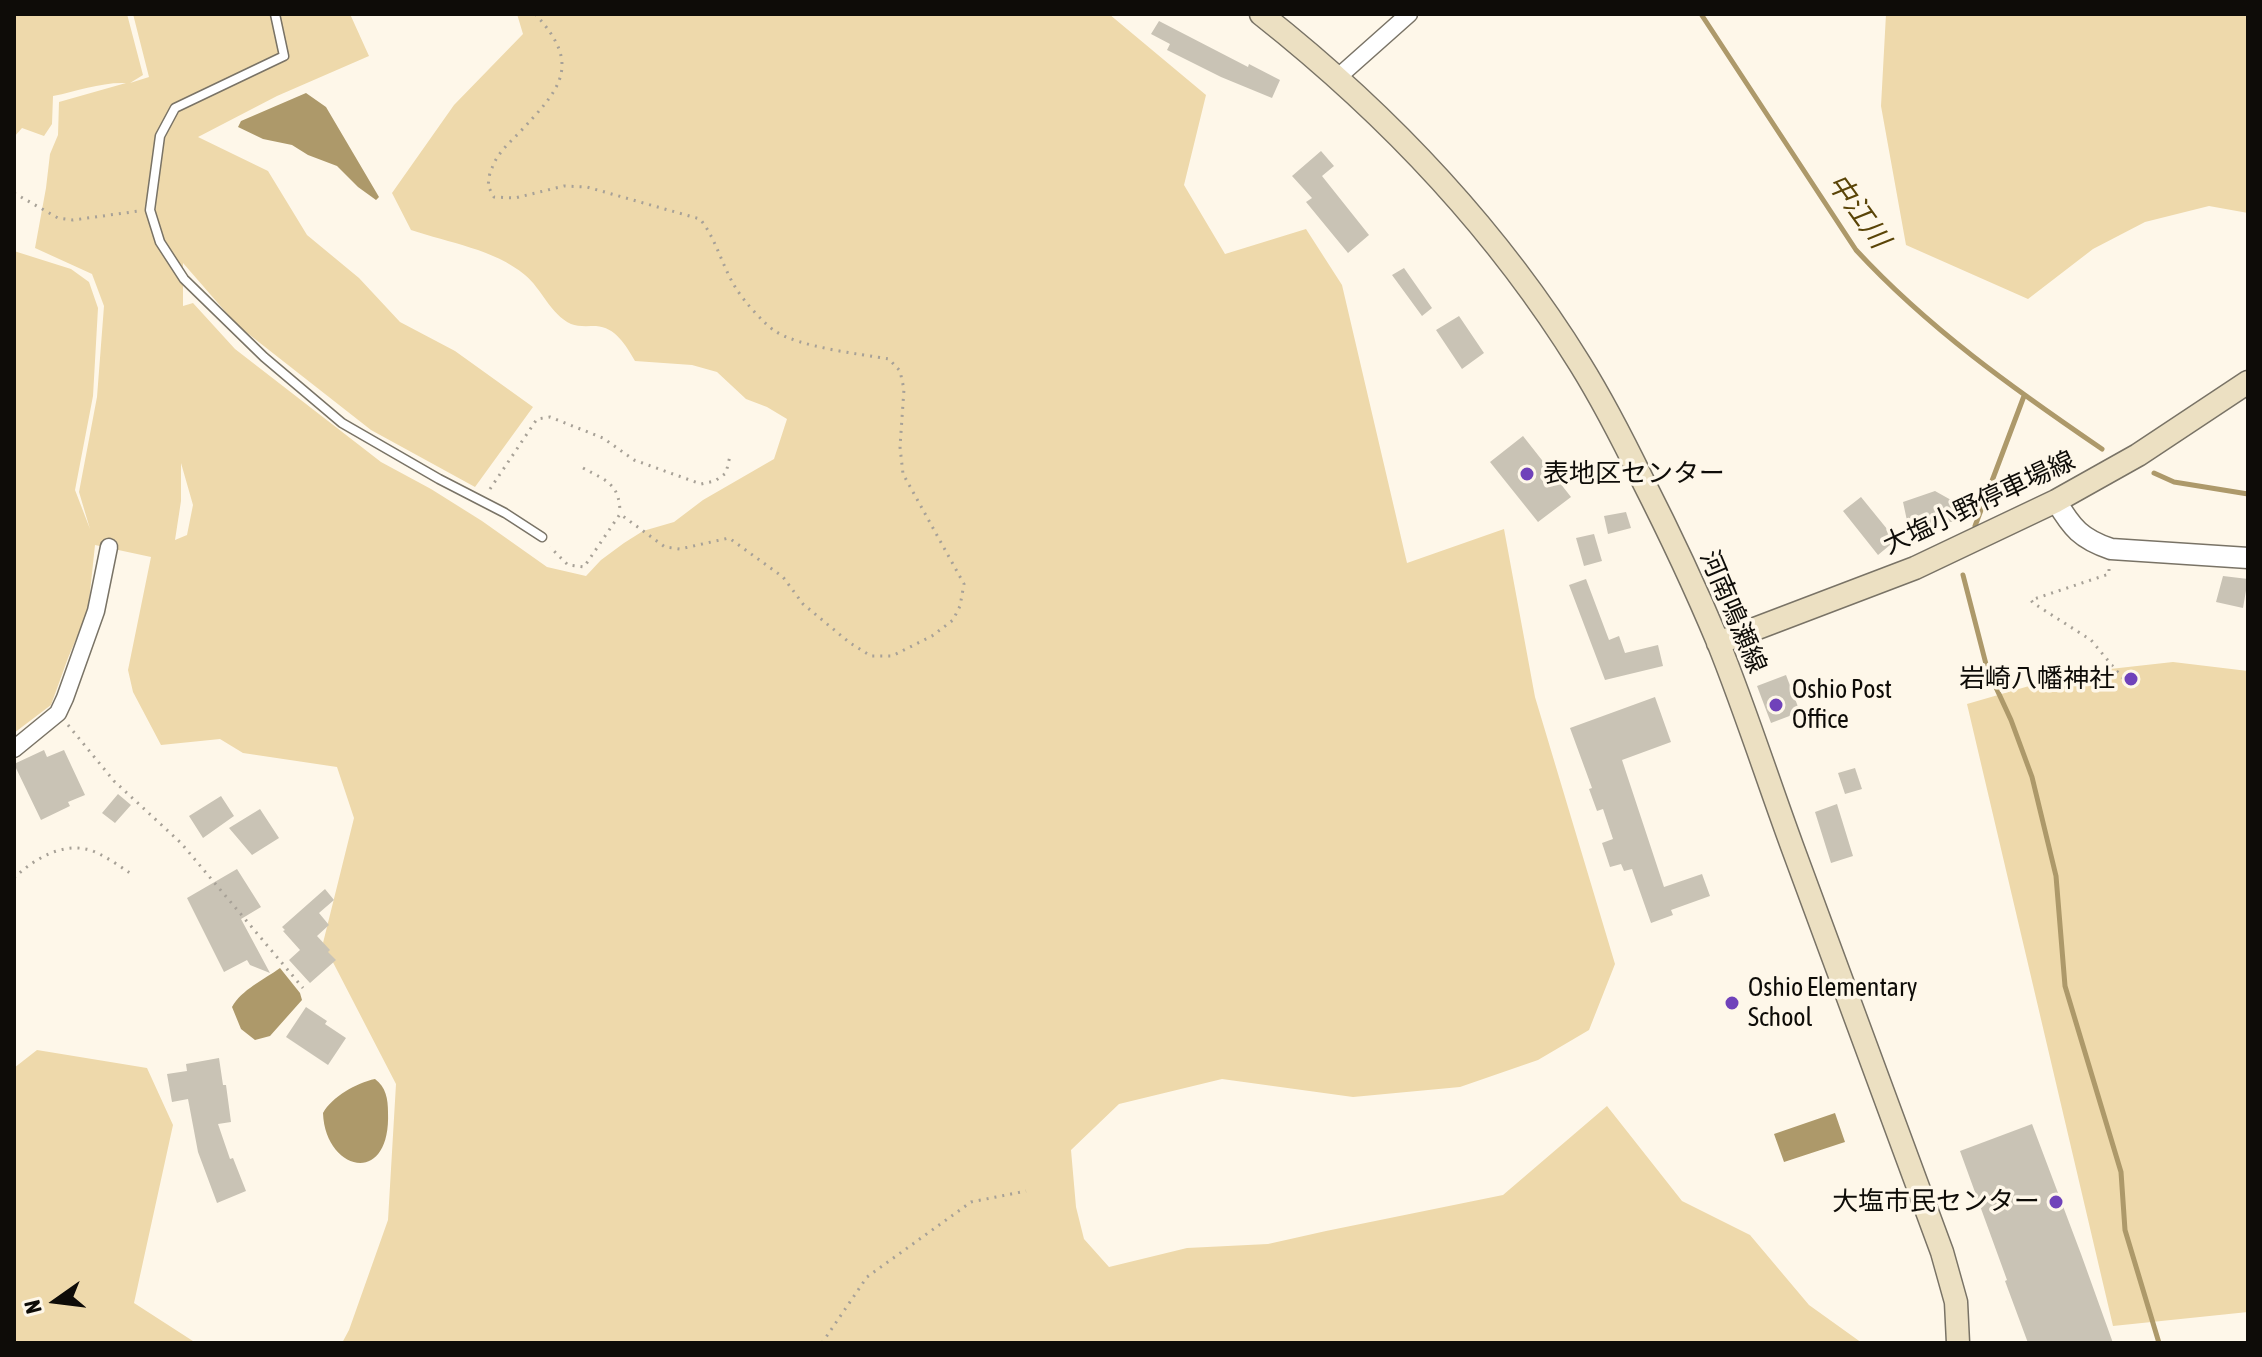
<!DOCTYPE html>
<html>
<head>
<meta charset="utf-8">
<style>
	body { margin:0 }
	#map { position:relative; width:2262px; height:1357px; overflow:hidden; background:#fef7e9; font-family:"Asap Condensed",sans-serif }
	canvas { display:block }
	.frame { position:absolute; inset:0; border:16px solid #0e0c08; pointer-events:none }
	.north { position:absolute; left:16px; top:1261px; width:80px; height:80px; -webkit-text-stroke:6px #fef7e9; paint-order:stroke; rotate:256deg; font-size:22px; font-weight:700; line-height:32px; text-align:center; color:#0e0c08 }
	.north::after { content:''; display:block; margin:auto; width:28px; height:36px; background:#0e0c08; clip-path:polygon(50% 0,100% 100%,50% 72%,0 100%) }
</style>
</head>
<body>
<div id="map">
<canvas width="2262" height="1357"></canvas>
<div class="frame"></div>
<div class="north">N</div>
</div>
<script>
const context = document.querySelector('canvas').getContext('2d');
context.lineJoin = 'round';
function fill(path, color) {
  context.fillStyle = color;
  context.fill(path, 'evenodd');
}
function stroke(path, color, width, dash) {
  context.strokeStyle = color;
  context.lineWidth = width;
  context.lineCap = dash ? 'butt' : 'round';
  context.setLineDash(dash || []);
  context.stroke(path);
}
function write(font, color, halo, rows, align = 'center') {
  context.font = font + ' "Asap Condensed","Noto Sans JP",sans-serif';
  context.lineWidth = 7;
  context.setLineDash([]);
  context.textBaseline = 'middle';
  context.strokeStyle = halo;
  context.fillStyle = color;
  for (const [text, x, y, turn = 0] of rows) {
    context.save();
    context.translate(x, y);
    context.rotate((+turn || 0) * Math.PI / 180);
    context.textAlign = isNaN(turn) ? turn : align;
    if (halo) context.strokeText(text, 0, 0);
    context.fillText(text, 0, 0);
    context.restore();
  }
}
fill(new Path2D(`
	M14 14H127L143 75 130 83 149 77 133 14H350L369 56 277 96 198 137 268 171 307 235 359 278 400 322 455 351 533 407 475 487 371 430 237 325 183 263V306L193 303 235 349 381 462 431 489 482 521 547 567 586 576 601 560 624 543 643 531 674 522 703 500 774 459 787 419 767 407 746 399 717 372 692 365 635 361C626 345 615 327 596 326 588 326 578 327 571 324 550 314 542 289 525 275 494 249 449 243 411 230L392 193 454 105 523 34 517 14H1109L1206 95 1184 185 1225 254 1306 229 1342 285 1407 563 1504 529 1535 697 1615 964 1589 1030 1538 1060 1460 1087 1353 1097 1222 1079 1119 1104 1071 1150 1076 1207 1084 1239 1109 1267 1187 1248 1268 1244 1326 1231 1503 1195 1607 1106 1682 1201 1750 1235 1809 1305 1862 1343H342L349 1330 388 1220 396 1084 323 943 354 818 337 767 243 753 220 739 161 745 133 692 128 670 151 557 95 545 88 611 68 658 51 705 14 733V251L71 269 89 282 98 308 93 396 75 490 90 529 79 492 97 397 104 306 92 274 35 248 46 188 50 154 58 135 59 102 126 83C101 82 78 91 53 96L52 124 44 136 22 128 14 137ZM181 463 193 505 187 535 175 540 181 501Z
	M1886 14H2248V213L2209 206 2145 222 2093 249 2028 299 1906 245 1881 106Z
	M2173 662 2248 671V1312L2113 1326 1967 704 2074 673Z
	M37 1050 147 1068 173 1125 134 1303 196 1343H14V1068Z`), '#eed9ab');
fill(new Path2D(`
	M306 93 326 107 379 197 376 200 358 187 337 166 308 155 292 145 263 139 238 127 241 121Z
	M280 968 300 993 302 1000 270 1036 255 1040 241 1029 232 1007C241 990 265 979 280 968Z
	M375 1079C386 1087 388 1099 388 1112 391 1188 325 1171 323 1113 332 1097 356 1083 375 1079Z
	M1835 1113 1845 1142 1784 1162 1774 1134Z`), '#ad996a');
stroke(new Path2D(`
	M1701 14 1856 250C1928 328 2014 389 2102 449
	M2154 473 2174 482 2248 494
	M1975 526 2024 396
	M1963 575 1987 668 2011 720 2032 777 2056 876 2065 986 2121 1172 2125 1230 2159 1343`), '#ad996a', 5);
fill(new Path2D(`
	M1159 21 1248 67 1249 64 1280 80 1272 98 1221 77 1167 50 1170 44 1151 34Z
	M1321 151 1334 166 1322 176 1369 235 1348 253 1306 202 1312 198 1292 176Z
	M1404 268 1432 308 1422 316 1392 275Z
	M1459 316 1484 353 1462 369 1436 330Z
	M1523 436 1571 497 1538 522 1490 462Z
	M1935 491 1960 505 1957 522H1933L1909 530 1903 502Z
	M1861 497 1896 540 1878 555 1843 511Z
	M1626 512 1631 528 1608 534 1604 516Z
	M1594 534 1602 561 1584 566 1576 538Z
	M2223 576 2248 579 2243 608 2216 602Z
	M1586 579 1609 640 1619 636 1625 653 1658 645 1663 666 1605 680 1569 585Z
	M1786 675 1800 712 1771 723 1757 686Z
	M1655 697 1671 742 1622 760 1664 887 1702 874 1710 896 1671 910 1673 915 1651 923 1632 869 1624 871 1621 864 1610 867 1602 843 1613 839 1603 809 1597 811 1589 789 1592 788 1570 728Z
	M44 750 47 757 64 750 85 795 68 802 70 806 41 820 14 764Z
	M1855 768 1862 789 1845 794 1838 773Z
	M118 794 131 805 115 823 102 813Z
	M221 796 234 816 203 838 189 816Z
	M1837 804 1853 856 1831 863 1815 812Z
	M260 809 279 838 252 855 229 828Z
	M237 869 261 907 241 919 270 973 250 965 247 960 224 972 187 898Z
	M325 889 334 900 319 913 329 925 317 936 330 950 328 952 336 960 310 983 289 960 300 950 283 931 285 930 282 927Z
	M306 1007 327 1021 325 1024 346 1038 328 1065 286 1037Z
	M219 1058 223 1085H226L231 1122 218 1124 230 1159 233 1158 246 1191 217 1203 198 1152 188 1099 172 1102 167 1074 187 1071 186 1064Z
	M2032 1124 2081 1254 2113 1343H2028L2005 1281 2007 1280 1960 1151Z`), '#c9c3b5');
const service = new Path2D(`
	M275 14 284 56 175 108 160 136 150 210 160 242 184 279 264 357 342 423 439 479 505 513 542 537`);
const minor = new Path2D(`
	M1337 78 1409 14
	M14 749 58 713 65 698 96 611 109 547`);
const tertiary = new Path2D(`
	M2056 501C2072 528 2081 539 2111 549L2248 558`);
const secondary = new Path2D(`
	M1261 14C1385 112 1497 230 1580 364 1603 401 1623 440 1642 479 1669 532 1695 587 1718 642 1745 709 1767 778 1792 846 1841 981 1892 1116 1942 1252L1956 1302 1958 1343
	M1718 643 1915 568 2056 501 2138 455 2248 382`);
stroke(service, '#797366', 11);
stroke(minor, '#797366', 19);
stroke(tertiary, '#797366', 23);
stroke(secondary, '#797366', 25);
stroke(new Path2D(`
	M535 14C584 66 559 90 518 134 508 144 497 154 492 168 489 173 489 180 488 186L494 197 515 198 564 186 587 187 700 219C717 240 722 267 737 290 744 301 764 324 775 331 799 347 859 354 889 359L900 371 904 389 900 447 903 474 964 584 960 606 953 620 932 636 892 656H871L850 643 803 604 783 577 729 538 680 549 665 547 620 514 584 567 568 565 550 547
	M14 193 58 218 73 220 139 211
	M583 468C607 481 620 484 620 514
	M490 489 537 419 550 417 603 438 634 460 701 484 715 481 726 473 730 456
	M2109 569V574L2031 600 2033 603 2091 640 2125 681
	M68 725 114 781 181 843 303 988
	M14 878C34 859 62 842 90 850 104 855 118 865 130 873
	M822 1343 867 1277 971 1202 1026 1191`), '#a7a197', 3, [2, 6]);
stroke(service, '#fff', 8);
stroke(minor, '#fff', 16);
stroke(tertiary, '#fff', 20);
stroke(secondary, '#ece0c2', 22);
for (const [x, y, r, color] of [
	[1527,474,8,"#7042ba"],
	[2131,679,8,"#7042ba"],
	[1776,705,8,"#7042ba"],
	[1732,1003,8,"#7042ba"],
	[2056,1202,8,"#7042ba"]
]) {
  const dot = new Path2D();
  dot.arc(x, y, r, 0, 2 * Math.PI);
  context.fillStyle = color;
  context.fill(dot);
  stroke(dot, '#fef7e9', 3);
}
write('26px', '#0e0c08', '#fef7e9', [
	["表地区センター",1543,474],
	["岩崎八幡神社",2115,679,"right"],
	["Oshio Post",1792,690],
	["Office",1792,720],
	["Oshio Elementary",1748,988],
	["School",1748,1018],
	["大塩市民センター",2040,1202,"right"]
], 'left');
write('26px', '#0e0c08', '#fef7e9', [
	["大塩小野停車場線",1979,503,-25],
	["河南鳴瀬線",1733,612,67]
]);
write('italic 28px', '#5a4407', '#fef7e9', [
	["中江川",1858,211,54]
]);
</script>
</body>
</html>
